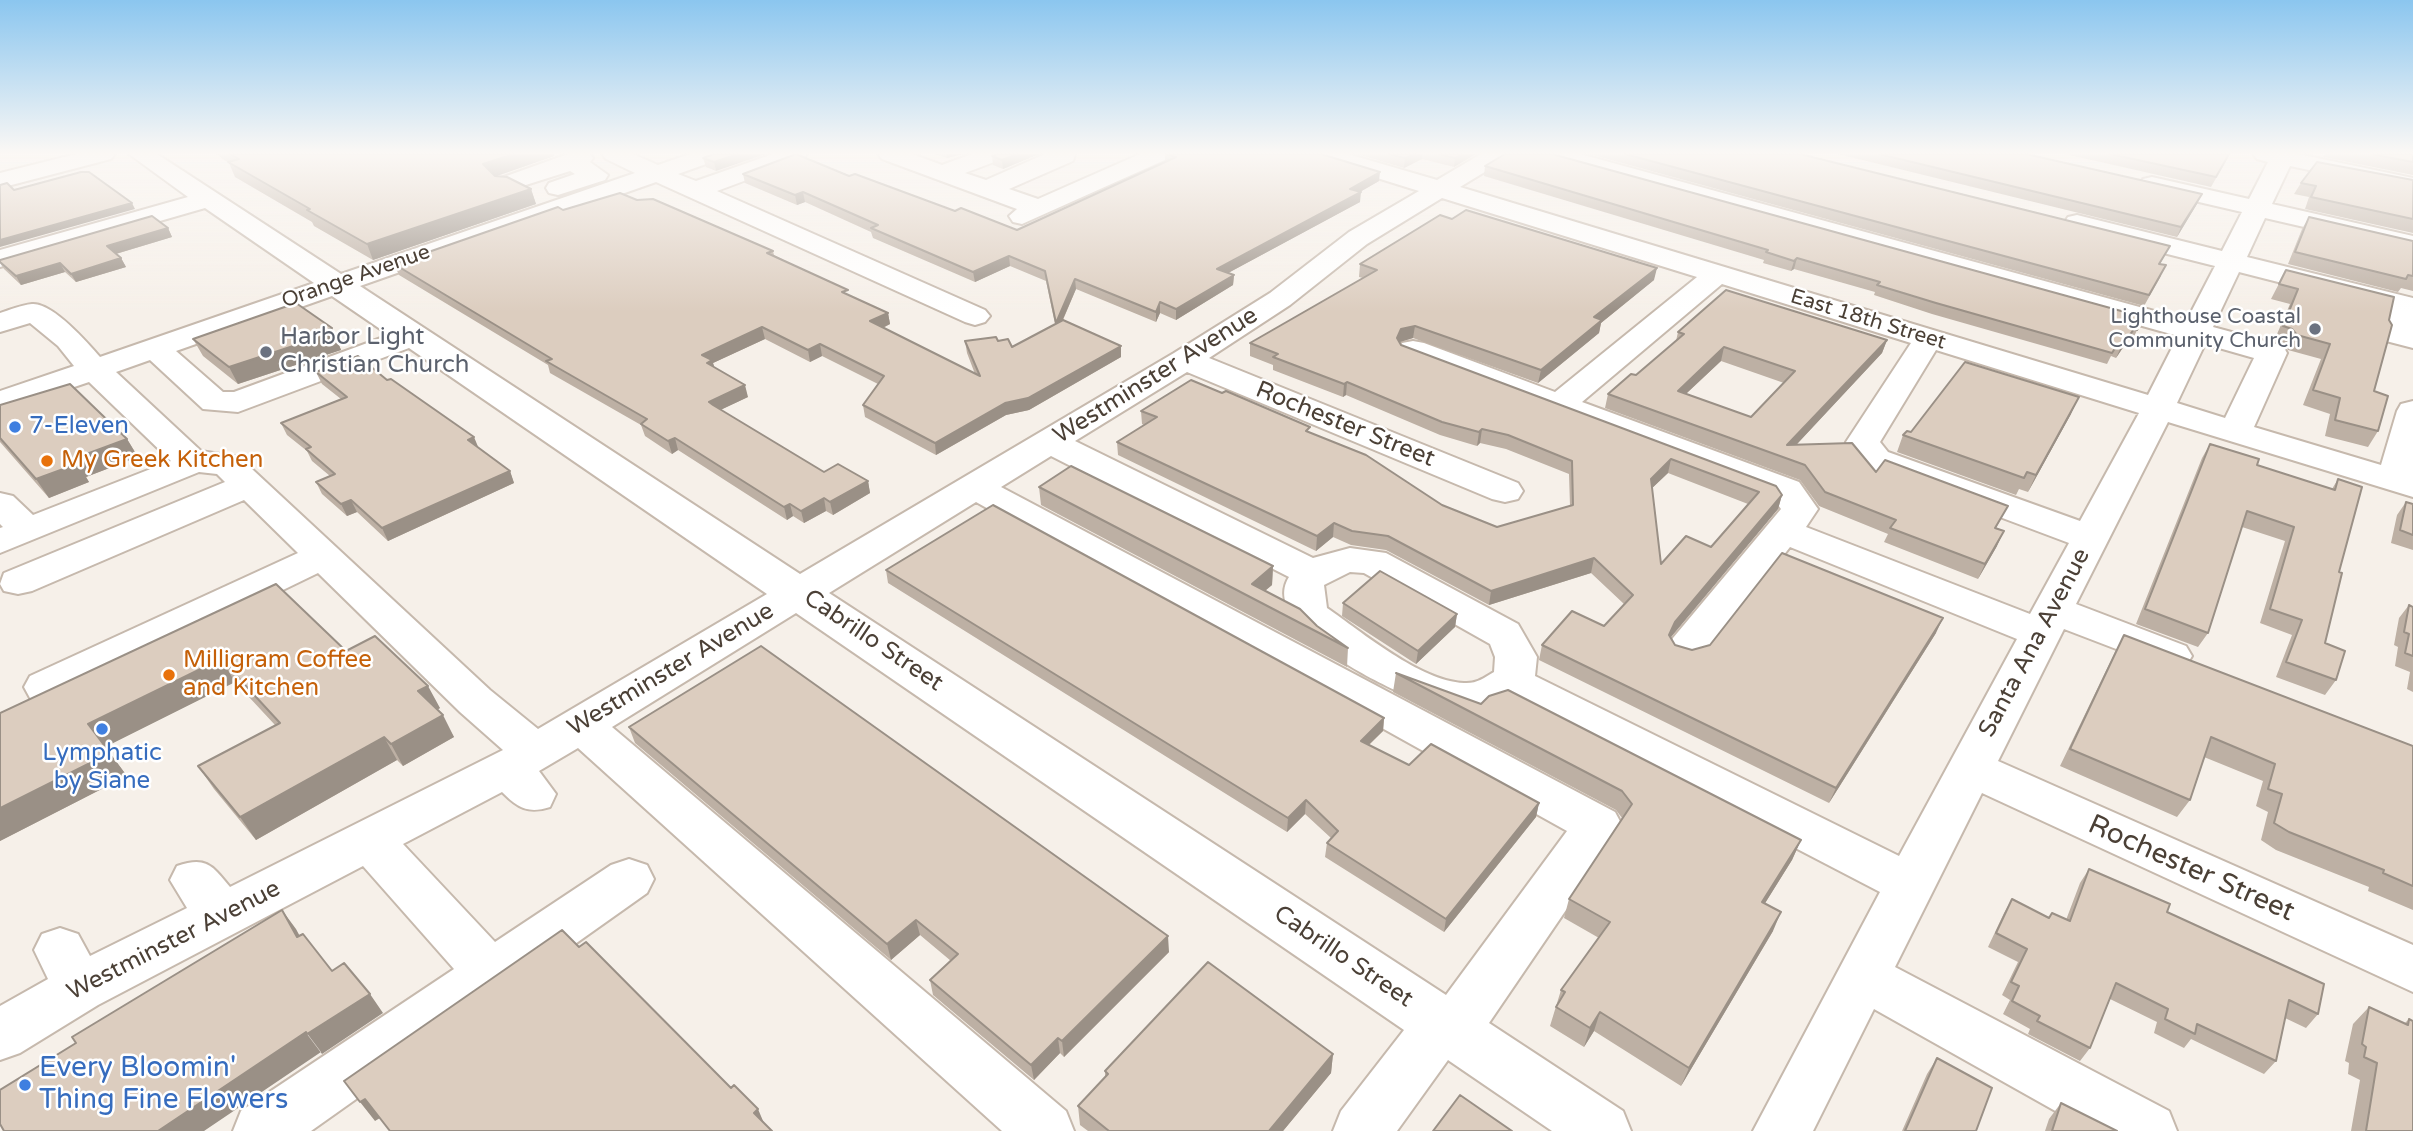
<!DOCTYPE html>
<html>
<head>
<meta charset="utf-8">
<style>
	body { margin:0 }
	canvas { display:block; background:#f6f0e9 }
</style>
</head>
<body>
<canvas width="2413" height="1131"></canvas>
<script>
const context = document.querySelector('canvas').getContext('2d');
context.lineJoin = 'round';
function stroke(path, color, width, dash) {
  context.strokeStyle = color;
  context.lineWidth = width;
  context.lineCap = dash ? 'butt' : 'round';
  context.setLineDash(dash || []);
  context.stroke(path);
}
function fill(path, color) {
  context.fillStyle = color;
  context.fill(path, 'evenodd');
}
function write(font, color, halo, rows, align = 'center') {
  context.font = font + ' "Varela Round",sans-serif';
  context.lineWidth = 5;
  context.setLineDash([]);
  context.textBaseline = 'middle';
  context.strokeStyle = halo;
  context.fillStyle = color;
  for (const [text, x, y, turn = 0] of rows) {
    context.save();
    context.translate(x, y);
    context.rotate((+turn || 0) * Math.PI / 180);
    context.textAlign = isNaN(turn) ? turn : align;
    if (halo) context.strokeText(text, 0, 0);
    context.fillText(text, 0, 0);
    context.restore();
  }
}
const minor = new Path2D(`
	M76 154H115L111 159 0 188V173Z
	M129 154H157L341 274 635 173 606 159 602 154H633L658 165 690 154H724L720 159 678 174 696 181 773 154H807L803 159 717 191 985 310 990 316 985 322 975 325 965 322 656 182 360 286 800 574 1174 353 1270 293 1349 232 1419 191 1316 159 1312 154H1348L1437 180 1481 154H1510L1506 159 1460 187 2148 395 2178 336 1546 159 1542 154H1580L2187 320 2215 266 2068 229 2064 223 2068 217 2077 215 2222 251 2242 212 2143 189 2140 184 2143 179 2152 177 2249 199 2268 162 2257 159 2253 154H2298L2413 178V192L2290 166 2272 204 2413 236V252L2265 218 2247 257 2413 298V348L2386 341 2382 335 2388 310 2239 272 2213 327 2283 346 2287 353 2254 427 2381 465 2397 411 2401 404 2413 401V497L2168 422 2076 604 2186 646 2192 656 2186 666 2171 670 2064 629 1998 761 2413 945V992L1982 793 1895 967 2169 1111 2177 1131H2091L1874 1009 1813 1131H1753L1880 892 1513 701C1499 710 1478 716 1462 713 1419 708 1254 632 1289 577L1051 456 1001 487 1615 812 1622 825 1615 838 1489 1023 1623 1111 1631 1131H1552L1448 1060 1397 1131H1333L1341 1111 1404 1030 796 613 612 727 1066 1111 1074 1131H1002L578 748 539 771 556 794 550 807C528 814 518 808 502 792L403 844 495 942 611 865 629 859 647 865 654 879 647 893 311 1131H233L241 1111 454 969 363 866 98 1005 20 1053 0 1060V1006L48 979 34 950 42 934 60 928 78 934 90 956 187 908 170 880 177 866C206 856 212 865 230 887L503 750 460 712 318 573 60 698 45 702 30 698 24 687 30 676 298 553 244 500 32 591 18 594 4 591 0 584 4 573 225 482 217 474 199 472 0 553V528L3 527 0 524V493L13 496 33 515 171 461 89 382 0 412V391L74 366 58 346 30 323 0 332V313C10 310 21 305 32 304 52 302 87 342 100 357L314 283 205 208 0 267V250L188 197ZM1442 198 1697 277 1555 392 1424 343 1413 341 1402 343 1398 350 1402 357 1773 498 1781 509 1673 638 1667 648 1673 658 1688 662 1703 658 1790 547 2017 639 1899 856 1535 676 1537 657 1518 624 1386 553 1350 548 1313 558 1075 441 1187 372 1492 499 1505 502 1518 499 1523 491 1518 483 1209 358 1290 305 1367 244ZM1722 284 1911 343 1846 442 1864 466 2069 543 2030 614 1806 527 1818 509 1799 482 1582 402ZM332 296 389 335 234 392H223L176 351ZM2205 344 2254 358 2225 418 2177 403ZM409 348 767 594 538 729 490 690 239 457 201 451 116 372 150 360 203 409 238 412ZM1936 350 2139 413 2080 521 1888 452 1880 442ZM976 502 1567 831 1446 995 829 593ZM1350 572 1364 573 1490 644 1495 657 1494 672C1484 678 1476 684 1464 683 1420 681 1362 632 1327 608L1324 585Z
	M568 154H590L593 158 590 162 608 175 605 180 558 195 549 193 546 188 549 183 575 174 570 171 510 190 501 188 498 183 501 178Z
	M878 154H912L942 165 972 154H1006L1002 159 965 173 986 180 1045 154H1075L1073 161 1009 189 1038 199 1140 154H1171L1167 159 1022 224 1013 222 1009 216 1017 209 882 159Z`);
stroke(minor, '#c6b9ad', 4);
fill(minor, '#fff');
fill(new Path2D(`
	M216 154H554V156L497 176 531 189 536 204 373 260 314 226 312 222 235 177 229 163 221 158 219 155Z
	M714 154 716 171 706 167 703 158Z
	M935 154H963L947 158Z
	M1039 154 1003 169 993 165 992 156Z
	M1165 154 1379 181 1360 192V202L1228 273 1234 275 1233 285 1176 320 1160 313 1156 322 1076 289 1063 320 1121 346V357L1029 410 1006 415 936 455 865 417 863 405 878 384 822 356 810 362 765 339 713 363 714 367 748 397 720 410 824 472 868 481 870 493 833 515 826 511 804 523 793 516 787 520 678 450 672 454 645 436 641 425 550 373 548 365 399 275 394 264 563 210 637 200 773 251 774 255 849 295 888 313 890 324 883 328 975 374 967 353 965 341H998L1012 347 1055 324 1046 281 1010 266 975 282 873 238 871 232 805 202 797 205 745 183 743 174 849 176 955 211 1017 230 1165 162Z
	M1357 154H1476L1454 167 1422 159 1404 168Z
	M1589 154H1800L2170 246 2160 264 2161 276 2144 306Z
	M1838 154H2026L2197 204 2177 237Z
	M2065 154H2230L2211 187Z
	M2325 154H2413V175L2323 157Z
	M1485 166 2143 317 2132 341 2128 340 2116 358 2111 356 2107 364 1932 314 1874 295 1875 292 1794 269 1791 271 1763 263 1764 260 1484 176Z
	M2413 180V233L2305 209 2309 197 2294 194 2301 183Z
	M2309 217 2413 241V291L2401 288 2398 292 2288 264 2302 229Z
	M168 228 172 237 116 254 121 258 126 267 76 282 65 272 21 285 4 269 0 263V260Z
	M1360 264 1654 280 1601 323 1599 333 1538 383 1413 338 1399 342 1401 345 1782 495 1778 509 1671 637 1675 645 1692 650 1936 633 1829 803 1539 660 1542 645 1604 626 1624 604 1591 573 1489 605 1386 550 1351 545 1333 537 1316 551 1118 455 1117 442 1144 425 1142 424 1141 411 1310 432 1442 505 1497 527 1570 506 1569 474 1506 449 1480 443 1477 446 1440 435 1346 395 1343 397 1273 370V365L1250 356V343L1363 278 1359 277ZM1668 473 1748 504 1711 547 1661 564 1652 488Z
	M2286 270 2374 391 2378 431 2368 447 2325 436 2330 414 2303 405 2321 359 2288 350 2284 343 2274 341 2290 304 2271 299Z
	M1678 332 1887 340 1882 353 1796 445 1876 472 2008 506 1996 528 1997 546 1978 579 1884 542 1888 534 1819 506 1800 480 1605 408 1608 394 1636 375 1676 341ZM1721 361 1784 383 1751 417 1686 394Z
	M193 339 340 345H339L341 350 238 384 203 356Z
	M316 372 387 380 510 471 514 483 388 541 357 512 347 516 322 494 316 482 330 476 312 461 307 451 287 435 281 423 341 399 322 384Z
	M0 405 127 439 138 457 86 477 89 482 49 498 0 442Z
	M2071 414 2028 492 2019 489 2016 495 1897 452 1903 435 1911 432Z
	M2210 444 2257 465 2332 489 2338 479 2339 572 2325 643 2336 680 2325 695 2276 677 2292 635 2260 623 2285 541 2242 527 2208 633 2198 647 2136 624 2202 458Z
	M1039 487 1273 566 1272 585 1265 591 1348 648 1347 667 1041 505Z
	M2406 502 2413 504V550L2391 543 2397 515Z
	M886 570 1384 718 1383 731 1369 745 1409 765 1539 803 1536 817 1444 932 1325 857 1327 843 1331 838 1305 814 1287 832 888 583Z
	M276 584 346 651 440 708 437 710 454 737 403 766 397 760 256 840 214 789 198 766 275 725 235 682 105 747 127 776 0 841V713Z
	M1343 603 1457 614 1455 627 1416 664 1342 616Z
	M2409 605 2413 607V692L2407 689 2410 672 2395 666 2398 647 2394 645 2399 618Z
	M2124 635 2413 746V910L2368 891 2369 887 2276 850 2261 840 2268 812 2256 806 2263 781 2204 757 2190 800 2177 817 2060 766 2115 652Z
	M1396 673 1801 840 1792 860 1765 903 1773 931 1681 1086 1594 1031 1584 1047 1550 1026 1561 990 1599 938 1564 918 1569 899 1622 818 1616 810 1393 692Z
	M629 727 1169 952 1064 1057 1060 1053 1034 1080 933 995 930 980 951 961 920 935 891 960 635 743Z
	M2089 869 2167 912 2318 1014 2306 1028 2285 1018 2276 1061 2264 1074 2191 1039 2184 1048 2154 1033 2157 1022 2110 999 2090 1048 2080 1061 2028 1034 2030 1029 2003 1014 2010 1000 2002 995 2018 962 1988 947 2004 913 2012 899 2049 918 2052 913 2066 920 2080 883Z
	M2369 1007 2405 1023 2409 1019 2413 1131H2351L2360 1080 2348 1074 2349 1063 2345 1061 2353 1024Z
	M1333 1054 1331 1073 1283 1131H1088L1080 1125 1078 1106 1105 1077V1071Z
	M1937 1058 1976 1131H1902L1927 1074Z
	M2061 1103 2117 1131H2045L2049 1119Z`), '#bdb0a4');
fill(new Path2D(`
	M514 154H554V156L488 179 483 164Z
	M738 154H766L716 171 714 162Z
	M947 154H963L947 158Z
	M1017 154H1039L1003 169 1002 160Z
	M1415 154H1422V159L1404 168 1405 158Z
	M1462 154H1476L1454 167 1455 158Z
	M1380 172 1379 181 1351 197 1361 192 1360 202 1217 279V269L1350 189Z
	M531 189 536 204 373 260 367 244Z
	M803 192 805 202 797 205 795 195Z
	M2202 194 2197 204 2177 237 2181 227Z
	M132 203 135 209 0 247V240Z
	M168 228 172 237 112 255 107 246Z
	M1009 256 1010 266 975 282 973 272Z
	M121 258 126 267 76 282 71 274Z
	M1797 258 1794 269 1791 271 1794 261Z
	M60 263 65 272 21 285 16 276Z
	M1657 268 1654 280 1601 323 1599 333 1538 383 1541 370 1594 317Z
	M1234 275 1233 285 1176 320V309Z
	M1075 279 1076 289 1057 333 1056 323Z
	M1160 302V313L1156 322V312Z
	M888 313 890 324 872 333 870 321Z
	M1415 326 1413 338 1400 342 1396 351 1397 338 1401 329Z
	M762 327 765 339 713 363 716 372 710 374 702 355Z
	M332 328 341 350 238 384 229 367Z
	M2134 329 2128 340 2116 358 2121 347Z
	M1887 340 1882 353 1784 458 1787 445Z
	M820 344 822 356 810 362 808 350Z
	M1121 346V357L1029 410 1006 415 936 455 935 443 1005 403Z
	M1724 347 1721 361 1675 404 1678 391Z
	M1347 382 1346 395 1343 397 1344 384Z
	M745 385 748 397 712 414 709 402Z
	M2079 397 2071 414 2028 492 2036 475Z
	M1482 429 1480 443 1477 446 1479 432Z
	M474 437 479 449 468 440Z
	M675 438 678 450 672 454 668 441Z
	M127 439 138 457 86 477 89 482 49 498 36 479 73 459Z
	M1671 459 1668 473 1647 493 1651 479Z
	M510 471 514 483 388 541 382 528Z
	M868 481 870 493 833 515 830 502Z
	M1782 495 1778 509 1671 637 1669 635 1675 622Z
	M824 498 826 511 804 523 801 511Z
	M351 500 357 512 347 516 341 504Z
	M790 504 793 516 787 520 784 507Z
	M1334 523 1333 537 1316 551 1317 536Z
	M2004 531 1997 546 1978 579 1985 564Z
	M1594 558 1591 573 1489 605 1491 591Z
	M1273 566 1272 585 1255 599 1252 584Z
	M1457 614 1455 627 1416 664 1418 651Z
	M1943 618 1936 633 1829 803 1836 788Z
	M221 659 235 682 105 747 88 724Z
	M428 686 440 708 430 714 418 691Z
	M443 715 454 737 403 766 391 744Z
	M1384 718 1383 731 1359 754 1361 741Z
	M384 737 397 760 256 840 240 817Z
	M110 753 127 776 0 841V808Z
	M1306 800 1305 814 1287 832 1288 818Z
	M1539 803 1536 817 1444 932 1446 919Z
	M1801 840 1792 860 1754 921 1762 902Z
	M282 910 296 929 311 957 297 937Z
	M1781 912 1773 931 1681 1086 1689 1068Z
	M916 920 920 935 891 960 887 944Z
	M1168 936 1169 952 1064 1057 1062 1041Z
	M370 994 383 1013 322 1054 307 1034Z
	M1600 1012 1594 1031 1584 1047 1590 1028Z
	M306 1032 321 1052 204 1131H158Z
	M1058 1038 1060 1053 1034 1080 1031 1065Z
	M1333 1054 1331 1073 1283 1131H1269Z
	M365 1099 380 1118 375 1121 360 1102Z
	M758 1109 766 1128 754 1113Z`), '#9a9086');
const building = new Path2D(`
	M230 154H514L483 164 495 176 507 177 531 189 367 244 307 210 310 209 228 162 239 159Z
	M714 154H738L714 162 703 158Z
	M796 154 849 176 855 174 955 211 961 208 1017 230 1176 157 1166 154H1321L1380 172 1350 189 1361 192 1217 269 1234 275 1176 309 1160 302 1156 312 1075 279 1056 323 1045 271 1009 256 973 272 871 228 878 225 803 192 795 195 743 174Z
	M997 154H1017L1002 160 992 156Z
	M1389 154H1415L1405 158Z
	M1439 154H1462L1455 158Z
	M1505 154H1552L2143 317 2137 330 2134 329 2121 347 2117 345 2112 353 1936 303 1877 285 1880 282 1797 258 1794 261 1766 252 1768 250 1485 166Z
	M1625 154H1800L2170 246 2159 264 2166 265 2149 295Z
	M1879 154H2026L2202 194 2181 227Z
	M2110 154H2229L2216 177Z
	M2371 154H2413V162Z
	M2317 162 2413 180V219L2311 197 2316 186 2301 183Z
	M81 172H89L132 203 0 240V185L7 183 14 190Z
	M620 193 637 200 653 199 773 251 767 253 848 290 842 292 888 313 870 321 980 376 965 341 996 337 998 341 1008 339 1012 347 1063 320 1121 346 1028 398 1005 403 935 443 863 405 884 376 820 344 808 350 762 327 702 355 712 360 707 363 745 385 709 402 713 405 824 472 838 464 868 481 830 502 824 498 801 511 790 504 784 507 675 438 668 441 641 424 647 419 546 361 552 359 394 264 558 207 563 210Z
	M1466 210 1657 268 1594 317 1602 320 1541 370 1415 326 1401 329 1397 338 1401 345 1776 486 1782 495 1675 622 1669 635 1675 645 1692 650 1710 645 1782 553 1943 618 1836 788 1542 645 1572 611 1604 626 1633 595 1594 558 1491 591 1388 536 1352 531 1334 523 1317 536 1117 442 1157 417 1141 411 1191 380 1222 393 1226 391 1310 427 1306 431 1366 455 1442 505 1497 527 1573 505 1572 461 1508 435 1482 429 1479 432 1442 422 1347 382 1344 384 1273 357 1278 354 1250 343 1377 270 1360 264 1440 215 1452 219ZM1671 459 1759 492 1711 547 1686 536 1661 564 1651 479Z
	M152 216 168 228 107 246 121 258 71 274 60 263 16 276 0 262V260Z
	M2309 217 2413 241V276L2408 275 2406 279 2295 252Z
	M2286 270 2394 297 2389 320 2392 325 2374 391 2388 396 2378 431 2335 420 2340 398 2313 390 2330 344 2297 335 2292 329 2283 326 2298 289 2279 284Z
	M1726 290 1887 340 1787 445 1852 443 1876 472 1885 460 2008 506 1995 528 2004 531 1985 564 1890 528 1896 520 1825 492 1805 465 1608 394 1631 374 1636 375 1684 334 1678 332ZM1724 347 1795 371 1751 417 1678 391Z
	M296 303 332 328 329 329 333 333 229 367 193 339Z
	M358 356 387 380 391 379 474 437 468 440 510 471 382 528 351 500 341 504 316 482 335 474 306 449 311 447 281 423 347 397 316 372Z
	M1965 362 2079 397 2036 475 2027 472 2024 478 1903 435 1907 431 1911 432Z
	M70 384 127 439 73 459 77 464 36 479 0 438V405Z
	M2210 444 2259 459 2257 465 2335 490 2338 479 2362 487 2339 572 2342 573 2325 643 2345 651 2336 680 2286 662 2302 620 2270 609 2294 527 2247 511 2208 633 2145 609Z
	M1071 466 1273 566 1252 584 1300 609 1317 626 1348 648 1039 487Z
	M2406 502 2413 504V535L2400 530Z
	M993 505 1384 718 1361 741 1409 765 1431 744 1539 803 1446 919 1327 843 1338 831 1306 800 1288 818 886 570Z
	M1380 571 1457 614 1418 651 1343 603Z
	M276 584 346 651 375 636 428 686 418 691 443 715 391 744 384 737 240 817 198 766 280 723 221 659 88 724 110 753 0 808V713Z
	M2409 605 2413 607V656L2405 653 2409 634 2404 632Z
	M2124 635 2413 746V886L2383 873 2384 870 2289 832 2274 823 2282 794 2268 789 2275 764 2211 737 2190 800 2070 749Z
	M761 646 1168 936 1062 1041 1058 1038 1031 1065 930 980 958 954 916 920 887 944 629 727Z
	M1396 673 1481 704 1489 696 1508 690 1801 840 1762 902 1781 912 1689 1068 1600 1012 1590 1028 1556 1007 1565 992 1561 990 1610 922 1569 899 1632 804 1622 791Z
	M2089 869 2170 904 2167 912 2324 984 2318 1014 2289 1000 2276 1061 2197 1024 2195 1034 2165 1019 2168 1009 2116 983 2090 1048 2037 1021 2040 1016 2012 1001 2019 986 2011 982 2027 949 1996 933 2012 899 2049 918 2052 913 2070 921Z
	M282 910 297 937 303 934 332 971 344 963 370 994 307 1034 306 1032 158 1131H4L0 1124V1090L76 1043 72 1037Z
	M562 930 579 947 586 942 731 1088 734 1085 758 1109 754 1113 772 1131H390L365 1099 360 1102 344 1081Z
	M1208 962 1333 1054 1269 1131H1109L1078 1106 1108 1074 1105 1071Z
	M2369 1007 2408 1025 2409 1019 2413 1021V1131H2366L2377 1063 2364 1057 2366 1047 2362 1044Z
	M1937 1058 1992 1088 1976 1131H1905Z
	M1460 1095 1512 1131H1433Z
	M2061 1103 2117 1131H2052Z`);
fill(building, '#dccdbf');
stroke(building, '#9a9086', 2);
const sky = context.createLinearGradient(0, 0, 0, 312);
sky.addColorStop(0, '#8bc6ef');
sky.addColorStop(0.49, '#fbf8f5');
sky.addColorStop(1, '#fbf8f500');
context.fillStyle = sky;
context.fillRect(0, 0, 2413, 312);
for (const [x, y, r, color] of [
	[2315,329,7,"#6b7280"],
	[266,352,7,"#6b7280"],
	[15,427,7,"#3f7fe0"],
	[47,461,7,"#e8710a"],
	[169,675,7,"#e8710a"],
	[102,729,7,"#3f7fe0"],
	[25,1085,7,"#3f7fe0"]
]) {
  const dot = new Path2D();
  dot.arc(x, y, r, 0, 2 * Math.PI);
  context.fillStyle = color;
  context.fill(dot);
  stroke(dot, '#fff', 2.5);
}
write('21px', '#4b4036', '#fff', [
	["Orange Avenue",356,277,-19],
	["East 18th Street",1868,320,17]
]);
write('21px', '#5b616d', '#fff', [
	["Lighthouse Coastal",2301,317],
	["Community Church",2301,341]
], 'right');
write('24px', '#5b616d', '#fff', [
	["Harbor Light",280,338],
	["Christian Church",280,366]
], 'left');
write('24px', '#4b4036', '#fff', [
	["Westminster Avenue",1156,376,-32],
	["Rochester Street",1345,425,22],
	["Cabrillo Street",873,641,34],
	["Santa Ana Avenue",2035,643,-62],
	["Westminster Avenue",671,670,-31],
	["Westminster Avenue",174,941,-27],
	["Cabrillo Street",1343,957,34]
]);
write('24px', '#366cbe', '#fff', [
	["7-Eleven",29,427],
	["Lymphatic",102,754,"center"],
	["by Siane",102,782,"center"]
], 'left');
write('24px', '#c56008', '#fff', [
	["My Greek Kitchen",61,461],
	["Milligram Coffee",183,661],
	["and Kitchen",183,689]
], 'left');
write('28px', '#4b4036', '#fff', [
	["Rochester Street",2191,869,24]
]);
write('28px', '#366cbe', '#fff', [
	["Every Bloomin'",39,1069],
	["Thing Fine Flowers",39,1101]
], 'left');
</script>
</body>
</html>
